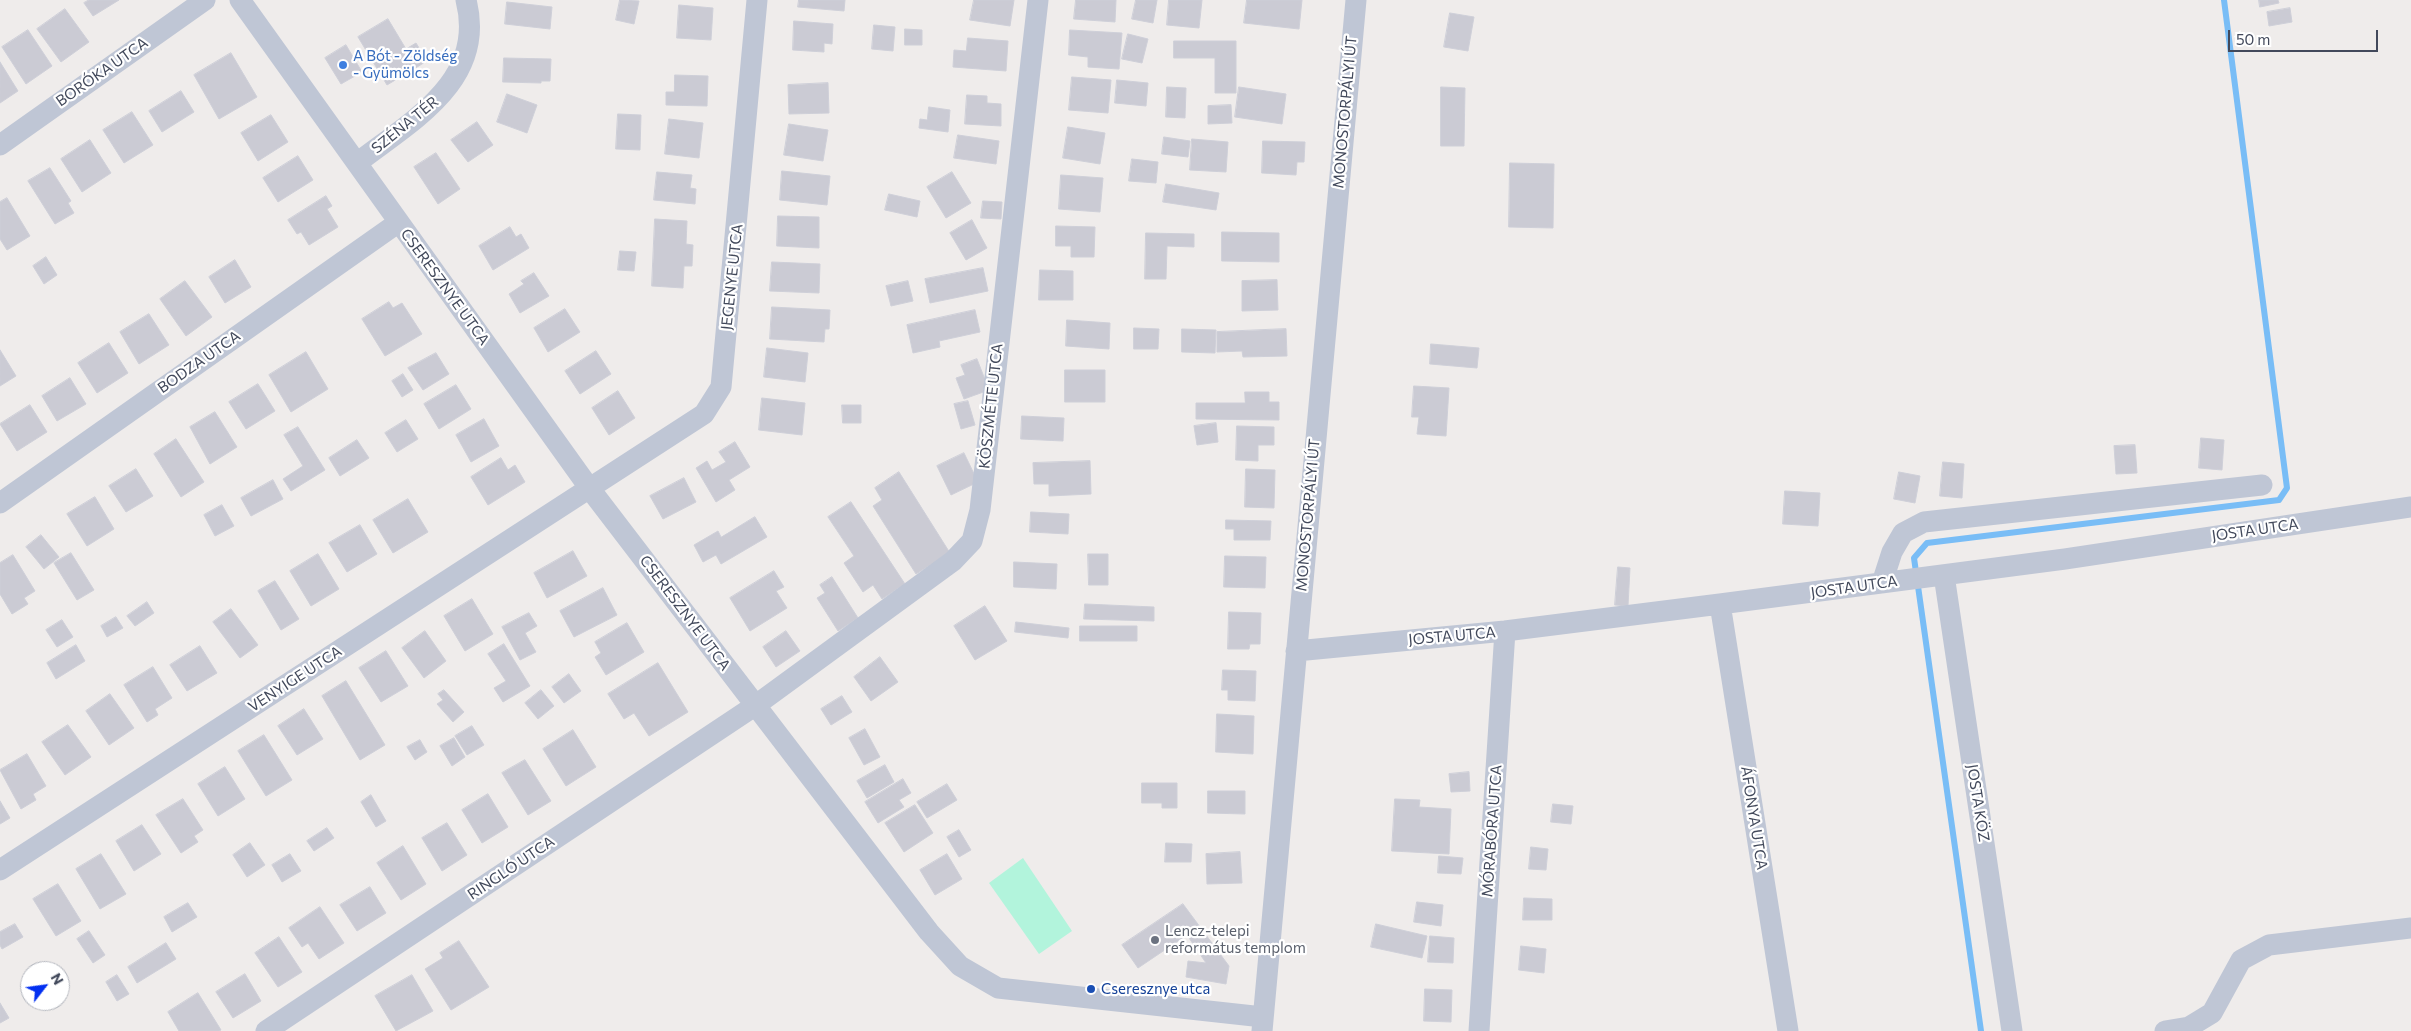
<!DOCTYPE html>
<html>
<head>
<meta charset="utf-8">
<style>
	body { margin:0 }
	#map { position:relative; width:2411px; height:1031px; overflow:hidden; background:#efeceb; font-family:Commissioner,sans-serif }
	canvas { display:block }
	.north { position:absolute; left:20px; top:961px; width:50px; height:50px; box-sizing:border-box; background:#fff; border:1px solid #b3b6bd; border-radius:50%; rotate:60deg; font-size:14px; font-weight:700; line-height:20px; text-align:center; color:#42495b }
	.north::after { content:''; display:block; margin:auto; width:18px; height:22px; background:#0330f1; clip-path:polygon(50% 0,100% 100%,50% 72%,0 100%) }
	.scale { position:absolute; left:2228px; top:30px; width:150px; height:22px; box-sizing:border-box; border:2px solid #42495b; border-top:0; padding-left:6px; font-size:15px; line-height:18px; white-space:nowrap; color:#42495b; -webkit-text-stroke:4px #fff; paint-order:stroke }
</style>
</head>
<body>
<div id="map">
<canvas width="2411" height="1031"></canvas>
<div class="north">N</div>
<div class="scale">50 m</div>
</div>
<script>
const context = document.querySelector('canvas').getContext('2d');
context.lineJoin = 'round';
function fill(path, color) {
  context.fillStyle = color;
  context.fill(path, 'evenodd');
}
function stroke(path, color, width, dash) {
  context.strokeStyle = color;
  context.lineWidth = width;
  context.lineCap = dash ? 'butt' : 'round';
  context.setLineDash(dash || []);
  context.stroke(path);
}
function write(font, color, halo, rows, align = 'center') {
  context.font = font + ' Commissioner,sans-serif';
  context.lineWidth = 4.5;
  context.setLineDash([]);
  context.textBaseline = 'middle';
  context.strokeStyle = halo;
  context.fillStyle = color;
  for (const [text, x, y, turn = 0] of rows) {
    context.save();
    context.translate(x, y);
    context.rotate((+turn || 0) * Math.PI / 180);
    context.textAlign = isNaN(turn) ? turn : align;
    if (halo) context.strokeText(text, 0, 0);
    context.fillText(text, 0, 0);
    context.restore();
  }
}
fill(new Path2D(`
	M1023 858 1072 931 1039 954 989 883Z`), '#b2f4dc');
stroke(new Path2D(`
	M1981 1031 1914 558 1927 543 2279 500 2287 488 2224 0`), '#79bdf6', 6);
const building = new Path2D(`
	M89 0H119L93 16 84 3Z
	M620 0 639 1 634 24 616 20Z
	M799 0H845L844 11 798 7Z
	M974 0H1014L1010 26 970 20Z
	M1076 0H1116L1115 22 1074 19Z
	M1136 0H1157L1153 23 1132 19Z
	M1169 0H1202L1199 28 1167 25Z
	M1247 0H1302L1299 29 1244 23Z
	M2259 0H2278L2279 3 2260 7Z
	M507 2 552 7 550 29 505 24Z
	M679 5 713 8 711 40 677 38Z
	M2290 8 2292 22 2269 26 2267 12Z
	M65 9 89 42 61 62 37 29Z
	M1450 13 1474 17 1468 51 1444 47Z
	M388 19 406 49 416 43 427 61 387 85 358 37Z
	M794 21 833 24 832 44 824 43V52L793 50Z
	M874 25 895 27 893 51 872 49Z
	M905 29 922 30V45H905Z
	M28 30 52 66 26 84 2 47Z
	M1070 30 1122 33 1119 69 1088 67V57L1069 55Z
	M1128 34 1148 39 1142 63 1122 59Z
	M968 38 1008 41 1006 71 953 67 954 50 966 51Z
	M1174 41H1236V93H1215V58H1174Z
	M346 45 362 72 341 84 325 58Z
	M231 53 257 97 219 119 194 75Z
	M504 58 551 59 550 81H541V83L503 82Z
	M0 62 18 91 0 103Z
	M675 75 708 76 707 106 666 105V92H674Z
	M1072 77 1111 80 1108 113 1069 110Z
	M1117 80 1148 83 1146 106 1115 103Z
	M828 83 829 113 789 114 788 85Z
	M1167 87 1186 88 1185 118 1166 117Z
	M1239 87 1286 94 1282 124 1235 117Z
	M1441 87 1465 88 1464 146H1441Z
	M181 91 194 112 162 132 149 111Z
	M507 94 537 105 527 133 497 122Z
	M967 95 987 96V103L1001 104V126L965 124Z
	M1231 105 1232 123 1208 124V106Z
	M929 107 950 110 948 132 919 128 920 119 927 120Z
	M132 112 153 145 124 163 103 130Z
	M618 114 641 115 640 150 616 149Z
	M271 115 288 142 258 161 241 133Z
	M669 119 703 123 699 158 665 154Z
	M477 122 493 145 468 162 451 140Z
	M789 124 828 130 823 161 784 155Z
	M1068 127 1105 133 1100 164 1063 158Z
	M958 135 999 141 996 164 954 158Z
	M1164 137 1190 141 1188 157 1162 154Z
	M1192 139 1228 142 1226 172 1190 170Z
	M90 140 111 173 82 192 61 159Z
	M1263 141 1305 142 1304 162H1297L1296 175 1262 173Z
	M436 153 460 189 438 204 414 167Z
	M298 156 313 180 278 202 263 178Z
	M1132 159 1158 162 1156 183 1129 181Z
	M1510 163 1554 164 1553 228 1509 227Z
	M50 168 71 201 68 203 74 213 55 224 28 181Z
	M782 171 830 176 827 205 780 200Z
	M657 172 692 175 690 188 696 189 695 204 654 200Z
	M952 172 971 203 946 218 927 187Z
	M1061 175 1103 178 1100 212 1059 209Z
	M1166 184 1219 193 1216 210 1163 202Z
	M889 194 920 201 917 217 885 210Z
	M326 196 332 206 327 209 338 227 309 245 301 232 297 234 288 220Z
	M7 198 30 236 7 250 0 239V202Z
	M983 201 1002 202 1001 219 981 218Z
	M778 216 819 217V248L777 246Z
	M655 219 687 221 686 244 693 245 692 266H684L683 288 652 286Z
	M972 220 987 248 966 260 950 233Z
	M1056 226 1095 227 1094 257H1071V246H1056Z
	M510 227 516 237 521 234 529 248 493 270 479 246Z
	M1222 232 1279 233V262L1222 261Z
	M1146 233 1194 234V247L1167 246 1166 279H1145Z
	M620 251 636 252 634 271 618 270Z
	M46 257 57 275 44 284 33 266Z
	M235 260 251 287 225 303 209 277Z
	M772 262 820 264 819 293 770 291Z
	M983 268 988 291 930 303 925 279Z
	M1040 270 1073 271V300H1039Z
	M534 273 549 296 520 313 509 294 524 284 521 281Z
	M1277 280 1278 310 1242 311V281Z
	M185 281 212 317 186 336 160 299Z
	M908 281 913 301 891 306 886 286Z
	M389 302 393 308 402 303 422 334 385 356 362 319Z
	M772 307 830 310 829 329H825L824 342 770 339Z
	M565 309 580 332 548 352 534 328Z
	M975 310 980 332 939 341 940 347 913 353 907 325Z
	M149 314 169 345 139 364 120 332Z
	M1067 320 1110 323 1109 349 1066 346Z
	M1134 328 1159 329 1158 349H1134Z
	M1182 329 1216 330 1215 353 1182 352Z
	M1286 329 1287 356 1243 357 1242 351 1217 352V332Z
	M109 343 128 373 97 393 78 363Z
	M1431 344 1479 348 1477 368 1430 364Z
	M767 348 808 353 805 382 764 377Z
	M0 350 16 376 0 386Z
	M596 351 611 374 580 394 565 371Z
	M306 352 328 389 291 412 269 375Z
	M436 353 449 374 423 390 408 368Z
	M977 359 989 390 964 399 956 378 965 375 961 365Z
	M1065 370H1105V402H1065Z
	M403 374 413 390 402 397 392 381Z
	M70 378 86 404 57 421 42 396Z
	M258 384 275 411 246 429 229 402Z
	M456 385 471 409 439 429 424 404Z
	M1414 386 1449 388 1446 436 1417 434 1419 417H1412Z
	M618 391 635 418 609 435 592 408Z
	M1245 392H1269V402H1279V420L1196 419V403H1245Z
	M762 398 805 403 802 435 759 430Z
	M968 401 975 425 961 429 954 404Z
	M30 405 47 432 17 451 0 424Z
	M842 405H861V423H843Z
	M215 412 237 447 210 464 190 427Z
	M1022 416 1064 418 1063 441 1021 439Z
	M484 419 499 446 471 462 456 435Z
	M406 420 418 439 397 452 385 433Z
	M1216 423 1218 442 1197 445 1194 426Z
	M1237 426 1274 427V445H1258V461L1236 460Z
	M298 427 325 470 291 491 283 479 303 466 284 435Z
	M2201 438 2224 440 2222 470 2199 468Z
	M176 439 204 482 181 497 154 454Z
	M357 440 369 458 340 476 329 458Z
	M735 442 750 467 729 480 735 490 716 502 696 468 707 461 712 470 726 462 719 452Z
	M2135 445 2137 473 2116 474 2114 446Z
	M964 453 978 482 951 495 937 466Z
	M501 458 508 470 515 465 525 482 488 505 471 477Z
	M1090 461 1091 494 1049 496V484H1034L1033 463Z
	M1943 462 1964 464 1962 498 1940 496Z
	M136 469 153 496 126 512 109 486Z
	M1246 469 1275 470 1274 508 1245 507Z
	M899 472 950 553 916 574 873 506 882 500 875 488Z
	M1899 472 1920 476 1915 503 1894 499Z
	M684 478 696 502 663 519 650 496Z
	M273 480 283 499 251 516 241 498Z
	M1785 491 1820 493 1818 526 1783 524Z
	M95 497 114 529 87 546 67 514Z
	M408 499 428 532 393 553 373 520Z
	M851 502 905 584 882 599 873 585 863 592 844 563 854 556 828 517Z
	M222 505 234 526 215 536 204 515Z
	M1031 512 1069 514 1068 534 1030 532Z
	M755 517 767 537 721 564 716 555 703 562 694 545 718 531 721 537Z
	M1226 520 1271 521 1270 540H1234V529H1226Z
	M360 525 377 554 347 572 329 543Z
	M41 535 59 557 44 569 26 547Z
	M573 551 587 576 547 598 534 573Z
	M71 553 94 590 77 600 54 563Z
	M318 554 339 589 311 606 290 571Z
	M1088 554H1108V585H1089Z
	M13 555 35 591 24 598 28 604 12 614 0 594V563Z
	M1225 556 1266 557 1265 588 1224 587Z
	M1014 562 1057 564 1056 589 1014 587Z
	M1618 567 1630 568 1628 606 1615 605Z
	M774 571 784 587 776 591 787 608 750 631 730 598Z
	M832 577 858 618 838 631 817 598 825 593 820 585Z
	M275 581 299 619 281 630 258 591Z
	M603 588 617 615 574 637 560 611Z
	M472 599 493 634 465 651 444 616Z
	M147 602 154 613 135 626 127 616Z
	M1085 604 1154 607V621L1084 619Z
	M985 606 1007 641 975 660 954 626Z
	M231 609 258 645 240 658 213 622Z
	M1229 612 1261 613 1260 644H1250L1249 649H1228Z
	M529 613 537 626 525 633 536 652 520 660 502 627Z
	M116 617 123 628 107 637 101 626Z
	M62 620 73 637 57 647 46 630Z
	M1016 622 1069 628 1068 638 1015 632Z
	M627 623 644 652 606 675 595 657 601 653 595 642Z
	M1080 626H1137V641H1080Z
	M425 631 446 661 424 678 402 648Z
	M786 631 800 651 776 667 763 647Z
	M504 644 530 686 503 702 494 688 506 681 488 654Z
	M76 645 85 661 56 679 47 663Z
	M200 646 217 673 187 691 170 665Z
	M386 651 408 686 381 702 359 668Z
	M880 657 898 682 871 701 854 677Z
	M658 663 688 712 649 736 634 713 624 719 608 694Z
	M153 667 172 698 155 709 158 715 147 722 124 685Z
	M1223 670 1256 671 1255 701 1228 700V690H1222Z
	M569 674 581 691 564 703 552 687Z
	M346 681 385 745 360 760 322 696Z
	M444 690 464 712 453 722 437 704 443 700 438 694Z
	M541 690 554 706 538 719 525 703Z
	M110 694 134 728 109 745 86 711Z
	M842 696 852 712 831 725 821 709Z
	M304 709 323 739 297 755 278 726Z
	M1217 714 1254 716 1253 754 1216 752Z
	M68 725 91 757 65 775 42 742Z
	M472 726 484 745 467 755 455 736Z
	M865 729 880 757 864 765 849 738Z
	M573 730 596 767 566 786 543 749Z
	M264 735 292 780 266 796 238 751Z
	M454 738 465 757 452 766 440 746Z
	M420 740 427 752 415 760 407 747Z
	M27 754 46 786 33 794 36 800 21 809 0 770Z
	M525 760 551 801 528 815 502 773Z
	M885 765 894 782 867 798 857 781Z
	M225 767 245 799 218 816 198 784Z
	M1469 772 1470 791 1451 792 1449 774Z
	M903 779 911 793 899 800 904 807 878 823 865 802Z
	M1142 783H1177V808H1162V803H1142Z
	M947 784 957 800 927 818 917 802Z
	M1208 791H1245V814L1208 813Z
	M488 794 508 827 482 843 462 810Z
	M371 795 386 821 376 827 361 802Z
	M183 799 203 830 194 836 198 842 181 853 156 815Z
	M1395 799 1420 800 1419 807 1451 809 1449 854 1392 851Z
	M0 801 10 818 0 824Z
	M1553 804 1573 806 1571 824 1551 822Z
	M915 805 933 833 904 852 885 823Z
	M447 823 467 855 442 871 422 838Z
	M142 825 161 854 134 871 116 841Z
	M327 828 334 838 314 851 307 841Z
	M959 830 971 850 959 857 947 837Z
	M250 843 265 865 247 877 233 855Z
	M1166 843 1192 844 1191 862H1165Z
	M403 846 426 884 401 900 377 863Z
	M1531 847 1548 849 1546 870 1529 869Z
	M1240 852 1242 883 1207 884 1206 854Z
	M101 854 126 894 100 909 76 869Z
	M290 854 301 871 282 882 272 865Z
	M947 854 962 879 935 895 920 870Z
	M1439 856 1463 858 1461 874 1438 873Z
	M58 884 81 921 56 936 33 899Z
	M370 887 386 913 357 931 340 905Z
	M1524 898 1552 899V920H1523Z
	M1417 902 1443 905 1441 926 1414 922Z
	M188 903 197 917 172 932 164 917Z
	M1183 904 1229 966 1226 984 1186 977 1188 961 1206 963 1187 935 1138 968 1122 945Z
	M320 907 344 943 319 959 308 943 302 947 289 928Z
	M15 924 23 937 2 949 0 945V932Z
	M1376 924 1427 936 1422 958 1371 947Z
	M89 931 105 955 93 963 77 939Z
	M1430 936 1454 938 1453 963 1428 962Z
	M279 937 302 972 278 987 255 953Z
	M459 941 489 987 451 1010 425 969 443 958 440 953Z
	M166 943 176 959 137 983 128 967Z
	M1521 946 1546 949 1544 973 1519 970Z
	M245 974 261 1001 233 1018 216 992Z
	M117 975 129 994 117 1001 106 982Z
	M412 975 433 1011 396 1031 375 996Z
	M1425 989 1452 990 1451 1022 1424 1021Z
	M198 993 221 1030 219 1031H179L168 1012Z
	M0 1003 9 1018 0 1023Z`);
fill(building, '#cbcbd4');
stroke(building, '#cecfd8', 1);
stroke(new Path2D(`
	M240 0 590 489 929 932 960 966 998 988 1263 1017
	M0 145 205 0
	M357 163C411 121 487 81 466 0
	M0 503 399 222
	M1944 575 2012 1031
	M1882 583 1892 552 1903 533 1924 522 2262 485
	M1720 604 1788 1031
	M1296 651 1505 631 1720 604 2065 559 2411 507
	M0 870 704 414 721 387 757 0
	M266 1031 756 705 953 561 972 541 980 510 1038 0
	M1262 1031 1356 0
	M1479 1031 1505 631
	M2165 1031 2189 1027 2212 1013 2241 960 2269 945 2411 928`), '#bfc6d5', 21);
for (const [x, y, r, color] of [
	[343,65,5,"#3f7fe0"],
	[1155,940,5,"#6b7280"],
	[1091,989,5,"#1a4fb4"]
]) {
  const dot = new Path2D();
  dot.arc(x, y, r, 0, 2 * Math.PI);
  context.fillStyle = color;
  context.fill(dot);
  stroke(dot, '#fff', 2);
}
write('15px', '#366cbe', '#fff', [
	["A Bót - Zöldség",353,56],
	["- Gyümölcs",353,73]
], 'left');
write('15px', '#42495b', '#fff', [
	["BORÓKA UTCA",102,72,-35],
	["MONOSTORPÁLYI ÚT",1345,112,-85],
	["SZÉNA TÉR",405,125,-39],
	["JEGENYE UTCA",732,277,-84],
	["CSERESZNYE UTCA",445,287,54],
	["BODZA UTCA",199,362,-35],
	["KÖSZMÉTE UTCA",991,406,-84],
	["MONOSTORPÁLYI ÚT",1308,515,-85],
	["JOSTA UTCA",2255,530,-8],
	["JOSTA UTCA",1854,587,-8],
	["CSERESZNYE UTCA",685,613,53],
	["JOSTA UTCA",1452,636,-5],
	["VENYIGE UTCA",295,679,-33],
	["JOSTA KÖZ",1978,803,81],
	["ÁFONYA UTCA",1754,818,81],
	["MÓRABÓRA UTCA",1492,831,-86],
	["RINGLÓ UTCA",511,868,-34]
]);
write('15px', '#5b616d', '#fff', [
	["Lencz-telepi",1165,931],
	["református templom",1165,948]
], 'left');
write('15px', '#164399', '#fff', [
	["Cseresznye utca",1101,989]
], 'left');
</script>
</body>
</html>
